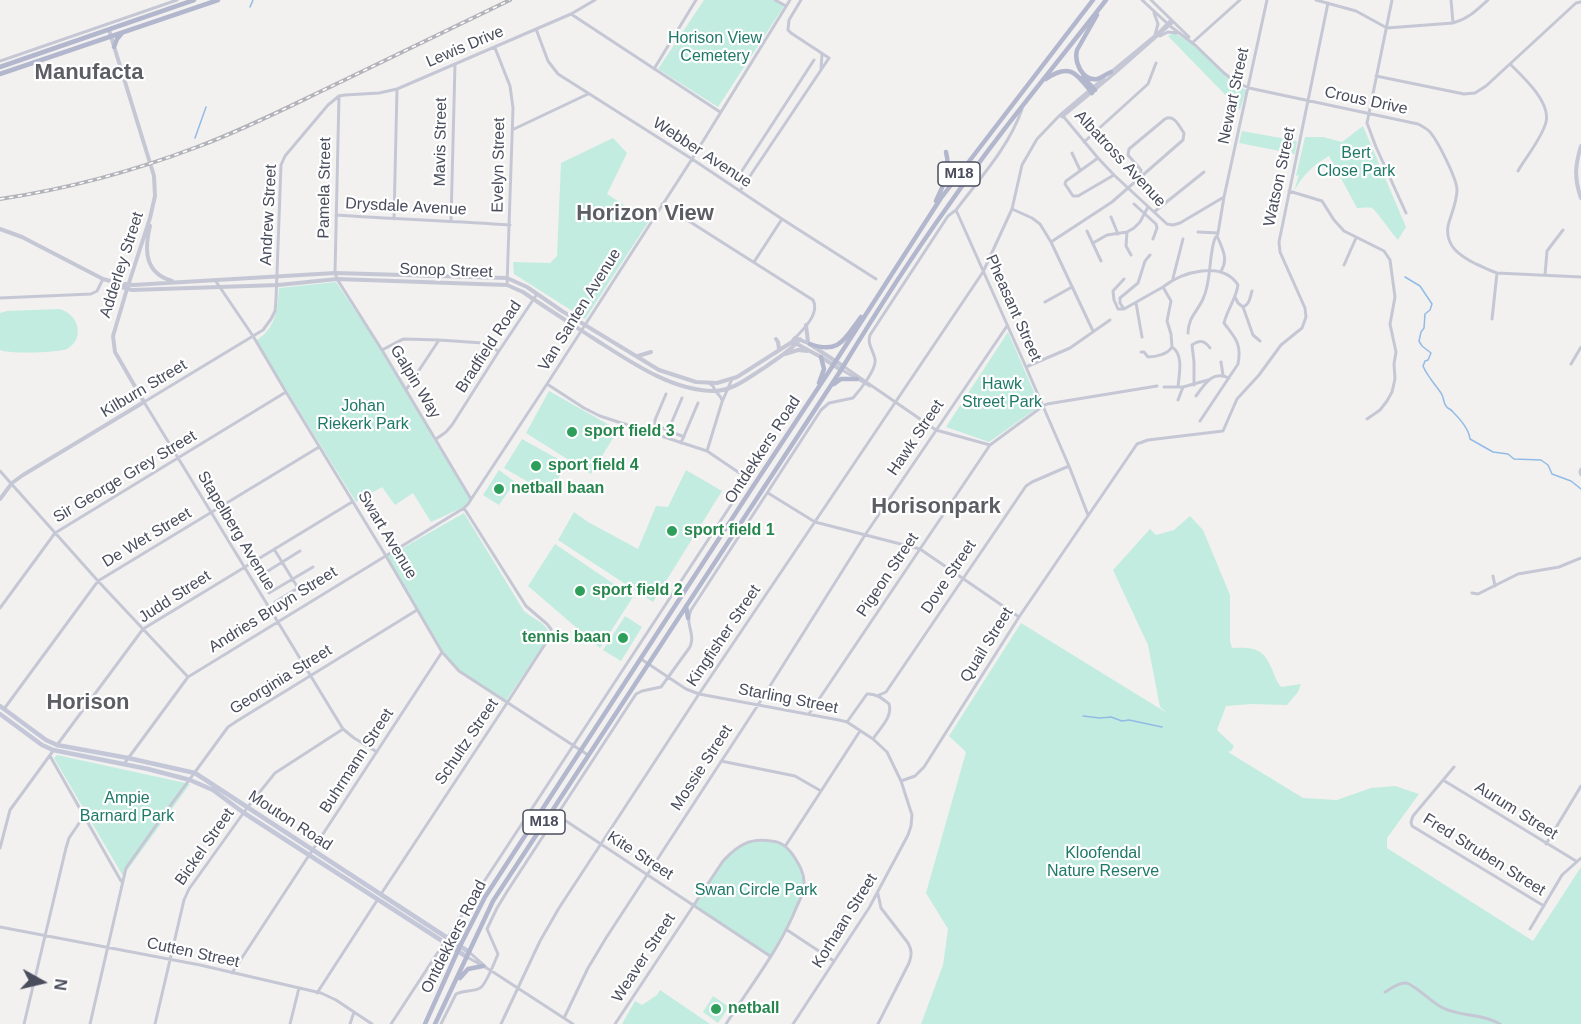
<!DOCTYPE html>
<html>
<head>
<meta charset="utf-8">
<style>
	body { margin:0 }
	#map { position:relative; width:1581px; height:1024px; overflow:hidden; background:#f2f1f0; font-family:Helvetica,sans-serif }
	canvas { display:block }
	.north { position:absolute; left:12px; top:952px; width:60px; height:60px; -webkit-text-stroke:4px #fff; paint-order:stroke; rotate:98deg; font-size:16px; font-weight:700; line-height:24px; text-align:center; color:#494d5c }
	.north::after { content:''; display:block; margin:auto; width:21px; height:27px; background:#494d5c; clip-path:polygon(50% 0,100% 100%,50% 72%,0 100%) }
</style>
</head>
<body>
<div id="map">
<canvas width="1581" height="1024"></canvas>
<div class="north">N</div>
</div>
<script>
const context = document.querySelector('canvas').getContext('2d');
context.lineJoin = 'round';
function fill(path, color) {
  context.fillStyle = color;
  context.fill(path, 'evenodd');
}
function stroke(path, color, width, dash) {
  context.strokeStyle = color;
  context.lineWidth = width;
  context.lineCap = dash ? 'butt' : 'round';
  context.setLineDash(dash || []);
  context.stroke(path);
}
function write(font, color, halo, rows, align = 'center') {
  context.font = font + ' Helvetica,sans-serif';
  context.lineWidth = 4.5;
  context.setLineDash([]);
  context.textBaseline = 'middle';
  context.strokeStyle = halo;
  context.fillStyle = color;
  for (const [text, x, y, turn = 0] of rows) {
    context.save();
    context.translate(x, y);
    context.rotate((+turn || 0) * Math.PI / 180);
    context.textAlign = isNaN(turn) ? turn : align;
    if (halo) context.strokeText(text, 0, 0);
    context.fillText(text, 0, 0);
    context.restore();
  }
}
fill(new Path2D(`
	M704 0H772L784 6 718 107 658 69Z
	M1174 33C1201 46 1219 75 1246 90L1240 110 1168 36Z
	M1363 126 1406 227 1398 240C1393 235 1376 210 1372 208 1368 207 1361 208 1357 208L1329 156C1312 166 1304 174 1294 191L1299 175 1296 176 1305 137H1323L1342 142Z
	M1242 131 1297 141 1295 154 1239 143Z
	M613 138 627 153 607 194 649 221 585 319 514 274 513 262 550 263 557 256 561 163Z
	M336 282 406 386 435 442 472 500 470 504 431 522 413 493 395 505 382 487 356 502 256 341C276 327 277 311 279 288Z
	M59 309C78 313 86 338 67 349 58 353 9 354 0 350V313L7 311Z
	M1008 332 1040 406 989 442 946 427Z
	M549 391 618 430 591 474 526 433Z
	M522 439 567 464 549 494 504 468Z
	M499 470 515 482 499 505 483 495Z
	M686 470 722 491 653 602 558 540 574 512 588 522 638 549 656 506 668 507Z
	M464 513 524 611C533 619 547 623 550 635L505 702 459 671 443 651 387 557Z
	M1190 516 1203 530 1230 595V641L1232 648C1250 647 1262 647 1270 665 1275 674 1274 678 1281 687L1301 684 1298 692 1287 705 1251 704 1226 706 1217 730 1234 746 1231 751 1228 752 1303 798 1337 800 1371 788 1395 786 1419 794 1387 838V848L1533 941 1581 867V1024H921L943 965 948 929 926 893 966 752 949 736 1021 623 1167 713 1160 707 1148 645 1113 570 1150 529 1156 535 1174 530Z
	M555 544 633 597 600 648 528 586Z
	M625 616 642 627 621 661 603 650Z
	M57 755 190 784 123 876 54 758Z
	M771 841 786 845 800 866 804 887 794 915 770 956 693 905 723 861 745 843Z
	M660 990 710 1024H622L635 1001 642 1005 657 995Z
	M713 996 729 1007 718 1023 703 1012Z`), '#c2ecdf');
stroke(new Path2D(`
	M250 7 253 0
	M195 138 206 107
	M1405 277 1420 286 1432 304 1430 310 1425 314 1424 328 1421 332 1419 341 1422 346 1431 353 1428 360 1425 361 1423 366C1427 376 1435 384 1441 393 1444 397 1443 402 1446 406 1449 410 1450 408 1453 412 1460 419 1469 429 1470 439L1493 452 1508 454 1514 459 1541 460 1548 465 1552 474 1571 481 1581 489
	M1083 716 1100 718 1111 717 1122 721 1129 720 1162 727`), '#92bbe6', 1.5);
stroke(new Path2D(`
	M775 0 786 6
	M1142 0 1170 26 1195 45 1224 73 1236 82 1249 88 1418 124C1422 126 1426 128 1429 131 1437 139 1457 179 1457 190 1457 202 1451 214 1448 226 1445 246 1460 256 1476 264 1483 267 1490 271 1497 273L1581 277
	M1151 0 1189 37
	M1316 0 1356 11 1387 28 1453 23C1468 19 1477 10 1488 0
	M1392 0 1367 123 1376 147 1406 213
	M1451 0 1453 23
	M1154 13 1158 24 1155 35
	M571 14 720 112
	M536 29 548 61 558 74 692 159 782 219 876 279
	M1160 36 1168 32 1177 33
	M1192 43 1240 0
	M495 48 510 86 513 108 507 285
	M0 61 177 0
	M1510 64C1523 77 1551 102 1546 122 1542 138 1526 157 1518 171
	M654 69 696 0
	M821 69 822 54
	M1111 72 1157 34 1171 20
	M1376 76 1464 94 1475 93 1486 86 1576 3 1581 2
	M339 96 335 273 337 279 382 350 471 499
	M1063 116 1098 158 1114 175 1167 224 1173 225 1180 223 1224 197
	M1062 117 1115 73 1173 22
	M514 129 588 94
	M1084 142 1148 84 1156 63
	M1072 153 1080 170
	M1098 158 1066 181 1065 184 1073 196H1078L1114 175
	M736 180 814 60
	M740 191 829 58 791 33 788 30 789 20 801 0
	M1289 191 1322 201 1334 220 1344 231 1384 251 1390 260 1395 297 1390 324 1396 352 1394 364 1395 379 1392 392 1387 401 1380 410 1367 419
	M662 204 813 300C820 313 804 329 795 338
	M1134 204 1156 224 1157 228 1153 239
	M1012 209 1032 218 1040 224 1051 242 1093 331
	M956 210 1026 367 1069 466 1088 515
	M1154 212 1204 172
	M336 215C394 219 452 221 510 225
	M1111 217 1118 234
	M394 219 397 89
	M451 221 455 64
	M1087 231 1101 261
	M1127 232 1126 246 1131 255
	M1198 232 1218 233
	M1217 236C1222 248 1229 259 1221 271
	M1051 242 1112 202 1183 140 1184 133C1179 126 1174 114 1165 119L1129 149 1128 155 1141 170 1140 177
	M1093 243 1107 235 1127 232 1134 228 1140 222 1148 207
	M754 262 782 219
	M1344 265 1356 238
	M1545 275 1547 251 1563 230
	M1173 278 1183 239
	M1124 279 1113 291 1114 300 1118 309H1124L1163 287 1171 301 1167 321 1171 334 1172 347C1184 355 1179 374 1178 387
	M215 280 253 336 286 392 386 556 442 652 459 671 588 755
	M1163 287C1182 272 1222 260 1238 285 1236 299 1227 310 1224 323 1235 338 1242 343 1238 364L1200 421
	M1235 297 1238 303 1243 307C1250 304 1250 297 1252 291
	M0 298 91 294 97 291 103 279
	M1045 302 1072 287
	M1136 303 1142 337
	M1243 307 1253 335 1260 341
	M1124 309 1120 303V298L1138 283 1145 261 1150 255
	M1492 319 1497 273
	M1188 333C1188 318 1197 312 1203 299 1212 280 1208 258 1215 238L1217 236 1218 233 1224 197 1267 0
	M382 350 399 341 404 339 439 340 483 343 498 351
	M1141 352H1144L1148 357C1156 357 1168 354 1172 347
	M1221 362 1223 375
	M1571 364 1581 347
	M843 366 936 430 990 445
	M1026 367 1070 348 1110 320
	M842 370 870 386
	M709 383 713 386C715 393 720 394 722 400
	M1194 385V362L1192 345C1200 339 1205 341 1210 348
	M1164 387H1183L1208 380
	M406 390 439 340
	M666 394 655 420V425L684 437
	M1196 396C1205 384 1212 370 1229 378
	M1178 400 1183 387
	M668 431 682 398
	M436 439 446 432 452 425 499 351 537 294
	M681 443 698 403
	M707 451 722 402 732 379
	M1581 469 1580 472 1581 475
	M0 471 98 581 188 677
	M768 493 815 522 920 549 1019 617
	M274 549 298 588 316 578
	M263 574 300 551
	M1493 576 1495 586
	M269 593 313 567
	M1472 593 1478 594 1518 574 1559 567 1581 558
	M275 602 298 588
	M0 608 55 533 286 392
	M641 659 686 689 699 694 839 720 847 722 873 739 887 752 901 781 912 815 911 826 908 835 869 908 793 1024
	M877 696 886 692 1026 486 1032 482 1069 466
	M4 709 98 581 319 447
	M809 714 990 445 1043 406 1047 404 1157 386
	M847 722 867 694C876 693 883 699 889 704 893 717 880 728 873 739
	M57 745 143 629 352 502
	M377 752 354 738 343 729 144 402 263 330 271 319 275 311 276 300 281 165 285 156 328 105 339 96 345 95 379 93 397 89 571 14 595 0
	M50 756 121 881
	M721 761 795 776 821 791
	M124 764 188 677 464 508 468 504 547 384 692 159 790 0
	M1454 767 1413 816 1411 822 1412 826 1544 906
	M1443 780 1576 861
	M901 781 915 776 924 767 1019 617 1137 444 1148 440 1223 431 1237 399 1259 375 1281 345 1302 328 1306 317 1305 308 1280 252 1279 242 1328 3
	M557 815 770 956
	M1546 844 1581 786
	M786 845 860 731
	M0 848 10 810 53 751
	M381 894 507 703 551 635V629L547 624 526 606 464 508
	M878 894 881 908 908 943C912 950 912 955 909 963L878 1024
	M0 927 200 965 321 993 336 1000 372 1024
	M1530 929 1562 875 1581 858
	M787 930 834 961
	M447 938 744 485 743 478 741 474 707 451 600 416 584 408 547 384
	M469 952 486 967
	M467 957 490 970 573 1024
	M232 973 442 652
	M1385 992C1390 989 1399 982 1406 983 1412 983 1433 1003 1441 1007 1459 1017 1482 1013 1500 1024
	M317 993 378 899
	M564 1018 588 968 606 938 758 705 865 535 1007 326
	M24 1024 66 848 69 838 84 816
	M90 1024 126 868 162 817 228 727 237 721 417 610
	M155 1024 184 900 189 889 247 808 275 773 343 729
	M290 1024 299 988
	M350 1024 354 1012
	M391 1024 444 943
	M441 1024 456 994C464 990 473 992 480 988 486 985 495 961 498 954L487 929 497 908 508 890 636 694 642 691 661 687 690 647C696 633 684 624 691 610L821 410 829 403 853 398C860 390 877 369 875 359 873 350 867 344 870 335L948 216 956 210C980 178 1009 147 1022 109
	M501 1024 540 941 559 908 699 694 983 272 1012 209 1022 165 1037 139 1059 116 1104 78
	M615 1024 723 861C738 845 749 838 771 841 782 842 787 847 793 855 799 864 805 874 804 885 804 892 800 900 797 906 780 949 750 986 726 1024`), '#c5c8d4', 3);
stroke(new Path2D(`
	M1581 146C1575 165 1574 179 1581 198
	M150 226C144 251 145 273 172 281
	M0 229 22 237 103 279 117 283 133 285 335 273 507 278 527 287 562 311 659 370 696 382 717 383 737 377 792 342 795 338 808 343 843 366
	M118 284 121 287 132 290 278 285 337 279 507 285 523 292C546 308 570 323 593 338 628 360 671 391 714 391 733 391 749 377 764 368 776 359 791 351 800 339
	M806 325 808 342
	M776 339 778 342 779 349
	M795 343 821 357 841 370
	M785 354 798 350 807 351
	M638 356 651 352
	M0 499 12 483 23 475 144 402 115 352 113 336 127 289 150 218 155 196 154 176 109 30`), '#c5c8d4', 4);
stroke(new Path2D(`
	M0 706 46 740 57 745 128 758 195 773 469 952
	M0 714 42 745 53 750 148 769 190 780 213 790 244 813 467 957`), '#c4c7d7', 4.5);
stroke(new Path2D(`
	M1097 15 1077 50C1074 62 1082 81 1097 79 1102 78 1106 74 1111 72
	M114 47 117 39 122 33
	M0 67 194 0
	M0 74 218 0
	M1083 77 1095 90
	M1046 79C1070 62 1077 74 1092 93
	M936 201C944 183 951 172 946 152
	M810 344C840 355 845 338 861 317
	M819 383 824 369 821 357
	M834 384 841 379H857
	M686 606 688 618
	M460 978 468 969 483 966
	M425 1024 460 946 485 897 752 488 830 370 941 198 1093 0
	M435 1024 493 901 841 370C875 314 910 259 948 206 997 135 1053 68 1106 0`), '#b2b7cd', 4.5);
const rail = new Path2D(`
	M0 199C67 189 134 171 197 147 243 130 286 108 330 87 390 58 450 29 510 0`);
stroke(rail, '#b3b3ba', 4);
stroke(rail, '#fff', 1.5, [4.5]);
for (const [x, y, r, color] of [
	[572,432,6,"#2e9e5b"],
	[536,466,6,"#2e9e5b"],
	[499,489,6,"#2e9e5b"],
	[672,531,6,"#2e9e5b"],
	[580,591,6,"#2e9e5b"],
	[623,638,6,"#2e9e5b"],
	[716,1009,6,"#2e9e5b"]
]) {
  const dot = new Path2D();
  dot.arc(x, y, r, 0, 2 * Math.PI);
  context.fillStyle = color;
  context.fill(dot);
  stroke(dot, '#fff', 2);
}
for (const [x, y, w] of [
	[959,174,42],
	[544,822,42]
]) {
  const box = new Path2D();
  box.roundRect(x - w / 2, y - 12, w, 24, 4.5);
  context.fillStyle = '#fff';
  context.fill(box);
  stroke(box, '#494d5c', 1.5);
}
write('bold 15px', '#494d5c', null, [
	["M18",959,174],
	["M18",544,822]
]);
write('16px', '#1e7967', '#fff', [
	["Horison View",715,39],
	["Cemetery",715,57],
	["Bert",1356,154],
	["Close Park",1356,172],
	["Hawk",1002,385],
	["Street Park",1002,403],
	["Johan",363,407],
	["Riekerk Park",363,425],
	["Ampie",127,799],
	["Barnard Park",127,817],
	["Kloofendal",1103,854],
	["Nature Reserve",1103,872],
	["Swan Circle Park",756,891]
]);
write('16px', '#494d5c', '#fff', [
	["Lewis Drive",465,47,-23],
	["Newart Street",1234,96,-78],
	["Crous Drive",1366,101,12],
	["Mavis Street",441,142,-89],
	["Webber Avenue",702,153,33],
	["Albatross Avenue",1120,159,47],
	["Evelyn Street",499,165,-89],
	["Watson Street",1280,177,-78],
	["Pamela Street",325,188,-89],
	["Drysdale Avenue",406,207,3],
	["Andrew Street",269,215,-87],
	["Adderley Street",122,265,-72],
	["Sonop Street",446,271,2],
	["Pheasant Street",1013,308,66],
	["Van Santen Avenue",580,310,-58],
	["Bradfield Road",489,347,-57],
	["Galpin Way",415,382,59],
	["Kilburn Street",144,389,-31],
	["Hawk Street",916,438,-56],
	["Ontdekkers Road",763,450,-57],
	["Sir George Grey Street",125,477,-31],
	["Stapelberg Avenue",236,531,59],
	["Swart Avenue",387,535,59],
	["De Wet Street",147,538,-31],
	["Pigeon Street",888,575,-56],
	["Dove Street",949,577,-56],
	["Judd Street",175,597,-33],
	["Andries Bruyn Street",273,610,-32],
	["Kingfisher Street",724,636,-56],
	["Quail Street",987,645,-58],
	["Georginia Street",281,680,-32],
	["Starling Street",788,699,11],
	["Schultz Street",467,742,-56],
	["Buhrmann Street",357,761,-57],
	["Mossie Street",702,768,-57],
	["Aurum Street",1516,811,32],
	["Mouton Road",290,821,33],
	["Bickel Street",205,847,-55],
	["Fred Struben Street",1484,855,32],
	["Kite Street",640,856,33],
	["Korhaan Street",845,921,-58],
	["Ontdekkers Road",454,937,-63],
	["Cutten Street",193,953,12],
	["Weaver Street",644,958,-57]
]);
write('bold 16px', '#27864d', '#fff', [
	["sport field 3",584,432],
	["sport field 4",548,466],
	["netball baan",511,489],
	["sport field 1",684,531],
	["sport field 2",592,591],
	["tennis baan",611,638,"right"],
	["netball",728,1009]
], 'left');
write('bold 22px', '#5d5e64', '#fff', [
	["Manufacta",89,73],
	["Horizon View",645,214],
	["Horisonpark",936,507],
	["Horison",88,703]
]);
</script>
</body>
</html>
